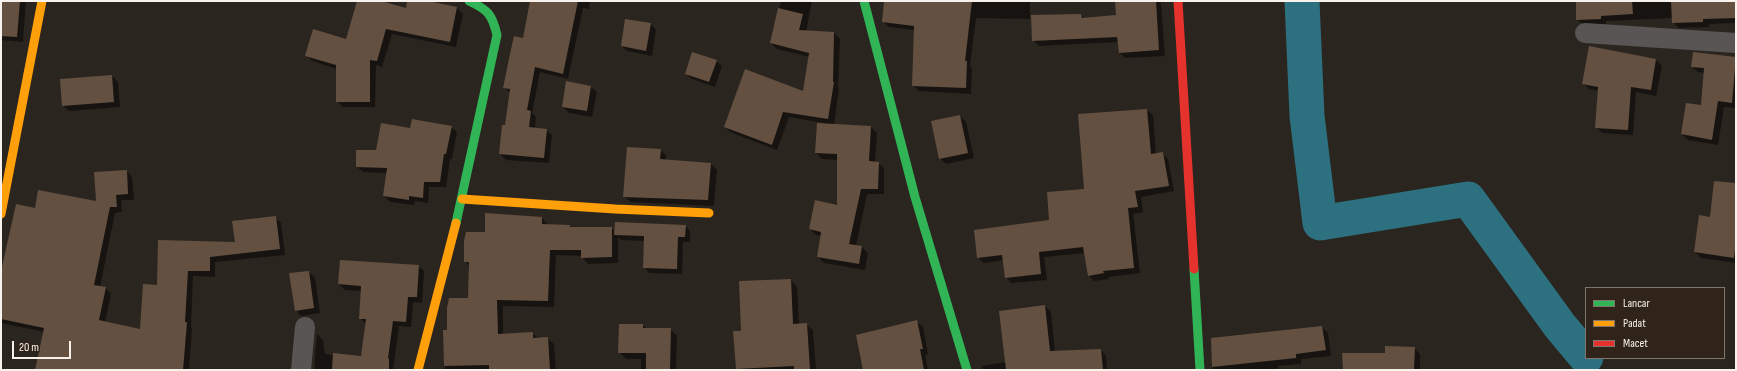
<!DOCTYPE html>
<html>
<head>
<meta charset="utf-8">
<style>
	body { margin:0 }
	#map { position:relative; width:1737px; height:371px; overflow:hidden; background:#2b251f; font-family:"Sofia Sans Condensed",sans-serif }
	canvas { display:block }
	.frame { position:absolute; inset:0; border:2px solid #f9f1eb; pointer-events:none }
	.legend { position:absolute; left:1585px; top:287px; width:140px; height:72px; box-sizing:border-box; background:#30241a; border:1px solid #80766e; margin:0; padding:5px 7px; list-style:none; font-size:12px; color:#f9f1eb }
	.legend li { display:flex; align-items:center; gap:8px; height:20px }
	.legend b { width:20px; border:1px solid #80766e }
	.scale { position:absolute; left:12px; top:341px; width:59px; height:18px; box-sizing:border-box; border:2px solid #f9f1eb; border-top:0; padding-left:5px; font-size:12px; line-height:14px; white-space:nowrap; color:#f9f1eb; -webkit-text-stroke:3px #30241a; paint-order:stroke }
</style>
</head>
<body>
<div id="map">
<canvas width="1737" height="371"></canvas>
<div class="frame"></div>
<ul class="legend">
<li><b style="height:5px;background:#30b455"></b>Lancar</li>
<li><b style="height:5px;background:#ff9f0a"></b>Padat</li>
<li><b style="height:5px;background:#e5322d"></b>Macet</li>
</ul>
<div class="scale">20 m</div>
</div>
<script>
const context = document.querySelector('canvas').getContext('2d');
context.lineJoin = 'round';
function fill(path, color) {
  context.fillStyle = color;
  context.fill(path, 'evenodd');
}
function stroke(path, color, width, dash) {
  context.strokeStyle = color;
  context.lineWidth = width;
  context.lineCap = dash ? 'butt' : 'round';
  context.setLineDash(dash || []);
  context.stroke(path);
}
fill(new Path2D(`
	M1 1H26L23 42 1 40Z
	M358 1H377L406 9 408 1H423L457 8 463 14 456 47 392 34 382 67 376 65 375 107H343L337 101V69L312 61 306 55 346 41Z
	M531 1H590L589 9 583 8 568 79 540 72 532 113 536 117 535 129 546 130 552 135 549 163 506 160 500 154 506 126 510 93 504 87 524 40Z
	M781 1H812L806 32 834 33 840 39 838 88 839 89 834 125 871 127 877 133 875 162 878 163 884 168V194H867L856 246 862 247 868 253 865 270 824 263 818 257 822 236 816 235 810 229 838 206V160L822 159 816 153 824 123 789 117 777 150 730 132 725 127 804 92 810 57 777 49 771 43Z
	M885 1H1030V19L976 18 970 66 972 68 971 94 919 91 913 86 915 30 889 27 883 21Z
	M1116 1H1159L1161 3 1165 56 1125 58 1120 53 1119 42 1039 46 1033 40 1081 15 1085 19 1117 16Z
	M1577 1H1736V23L1709 24V27L1679 28 1673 22V18L1606 21V24L1583 25 1577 19Z
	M651 24 656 30 652 56 627 51 622 46Z
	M1590 47 1656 60 1662 66 1656 96 1636 92 1633 135 1602 133 1596 127 1598 91 1589 89 1583 83Z
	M1694 53 1736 58V108L1724 107 1718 145 1688 140 1682 134 1702 106 1705 73 1698 72 1692 67Z
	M716 61 722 66 715 87 692 79 686 74Z
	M112 76 118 82 120 107 69 111 63 106Z
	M591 87 597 92 592 117 569 113 563 107Z
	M1147 110 1153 115 1156 154 1162 153 1168 159 1174 191 1141 197 1143 212 1133 214 1140 273 1109 277V279L1094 281 1089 276 1085 253 1044 257 1047 280 1011 283 1006 277 1004 260 984 263 978 257 1050 221 1085 190Z
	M960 116 966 122 974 158 946 164 940 158Z
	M451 127 457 132 452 159H450L446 187H429L428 203 415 201 414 205 390 202 384 196 387 173 363 172 357 167 376 151 411 129Z
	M661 150 666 156V160L711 164 717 170 714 206 630 202 624 196Z
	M127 171 132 177 134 200H121L122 212 115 213 100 287 106 288 111 294 105 323 141 330 158 286 159 241 236 243 275 217 281 223 285 255 215 262V277L193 276 191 327 192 329 189 370H36L44 332 1 323V277L16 205 35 209 97 203Z
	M1736 184V263L1701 258 1695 252 1711 218Z
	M542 218 548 225 570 226 572 228H611L615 232 685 225 690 231V242H683L682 274 649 273 644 267V241L621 240 618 237V263L588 264 582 256 556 255 554 307 503 306V335L532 333 538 338H547L554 344 556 370H445L444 331H448L469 299V266L465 261 486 233Z
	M340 261 418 266 424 271 422 303 413 302 411 327 399 326 393 370H314L317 334 323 340 325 354 362 357 366 324 360 318 362 291 345 290 339 284Z
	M309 272 315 278 320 313 301 316 296 310Z
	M791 280 797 287 799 325 806 324 813 330 816 370H737L734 332H742Z
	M1045 306 1051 312 1055 352 1101 350 1106 356 1107 370H983L982 366 1006 362Z
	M917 322 923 327 928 354 925 355 928 370H864Z
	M643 325 646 329H670L677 336 676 370H641V359H626L619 352Z
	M1322 327 1328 333 1331 356 1301 359V364L1278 366 1279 370H1213L1212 339Z
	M1414 348 1420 354V370H1344L1386 354Z`), '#0007');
stroke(new Path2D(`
	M1302 1 1307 116 1320 223 1468 199 1560 326 1586 357`), '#2d707f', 35);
fill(new Path2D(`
	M1 1H20L17 37 1 36Z
	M357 1H381L406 8 407 1H428L457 7 450 42 386 29 377 61 370 60V102H336V65L305 56 313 29 346 39Z
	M530 1H578L563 74 535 67 527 110 531 111 529 127 547 129 544 158 499 154 502 125H505L510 89 503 88 510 54 514 36 523 38Z
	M884 1H972L965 61H967L966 88 912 86 914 26 882 22Z
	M1115 1H1156L1159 50 1119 53 1117 37 1032 41 1031 15 1081 14 1082 18 1116 15Z
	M1576 1H1632L1633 14 1601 16V19L1576 20Z
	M1671 1H1736V18L1703 19V22L1672 23Z
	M778 8 803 14 799 30 834 32 833 82H834L828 119 783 112 772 145 724 127 745 69 803 91 809 53 770 43Z
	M625 19 651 23 646 51 621 46Z
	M1589 46 1656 59 1651 90 1631 87 1628 130 1595 128 1598 87 1582 84Z
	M692 52 717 60 709 82 685 74Z
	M1693 52 1736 57 1732 103 1718 101 1712 140 1681 134 1686 103 1701 105 1704 68 1691 67Z
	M112 75 114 102 62 106 60 79Z
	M566 81 591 86 587 111 562 107Z
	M1147 109 1151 154 1163 152 1169 186 1135 191 1138 207 1128 208 1134 268 1103 271 1104 273 1088 276 1083 247 1039 252 1041 274 1005 278 1002 255 977 258 974 230 1049 220 1047 192 1084 189 1078 114Z
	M960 115 968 153 939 159 931 121Z
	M412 119 452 126 446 154H444L440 182H424L423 198 409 196V200L383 196 387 168 356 167V150H376L381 123 410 128Z
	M817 123 871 126 869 161 879 162 878 189H861L849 244 862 246 859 264 817 257 821 232 809 229 815 200 837 205V154L815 153Z
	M627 147 661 149 660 159 711 163 708 200 623 197Z
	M127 170 128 194 116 195 117 207H110L94 285 106 287 99 320 140 329 143 284 157 285 158 240 235 242 232 221 276 216 280 249 210 257V271H188L185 322H187L183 370H35L44 328 1 319V271L16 204 35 208 38 190 96 201 94 172Z
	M1714 181 1736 183V241L1734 258 1694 252 1699 215 1710 217Z
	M485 213 542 217V224L570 225V227H612V257L581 258V250H550L548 301 497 300 498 334 533 332V338L548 337 550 370H489V365L444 366 443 330H447V308L449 298H468L469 262H464V241L466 232H485Z
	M615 222 686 225 685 237H678L677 269 643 268 644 236 614 235Z
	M340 260 419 265 417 297H408L406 322 393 321 388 358 389 359V370H332L333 353 361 356 366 319H359L361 286 338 284Z
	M309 271 314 308 295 311 289 273Z
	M791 279 793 324 807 323 810 370H794V366L736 369 733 331H741L739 281Z
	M1045 305 1050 351 1101 349 1103 370H1006L999 311Z
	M917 320 923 349H920L924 370H863L856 335Z
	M619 324H643V328H671L670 370H646V353H618Z
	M1322 326 1326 350 1296 354V358L1212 367 1211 338Z
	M1385 346 1415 347 1414 370H1343L1342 353H1385Z`), '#635041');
stroke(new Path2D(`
	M1585 33 1736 43
	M301 370 305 327`), '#585554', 20);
stroke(new Path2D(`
	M864 1 915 197 967 370
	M456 223 497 35C492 14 488 10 469 1
	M1194 269 1200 370`), '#30b455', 9);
stroke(new Path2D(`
	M462 199 615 209 709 213
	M1 214 42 1
	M418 370 456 223`), '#ff9f0a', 9);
stroke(new Path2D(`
	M1178 1 1194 269`), '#e5322d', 9);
</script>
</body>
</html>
